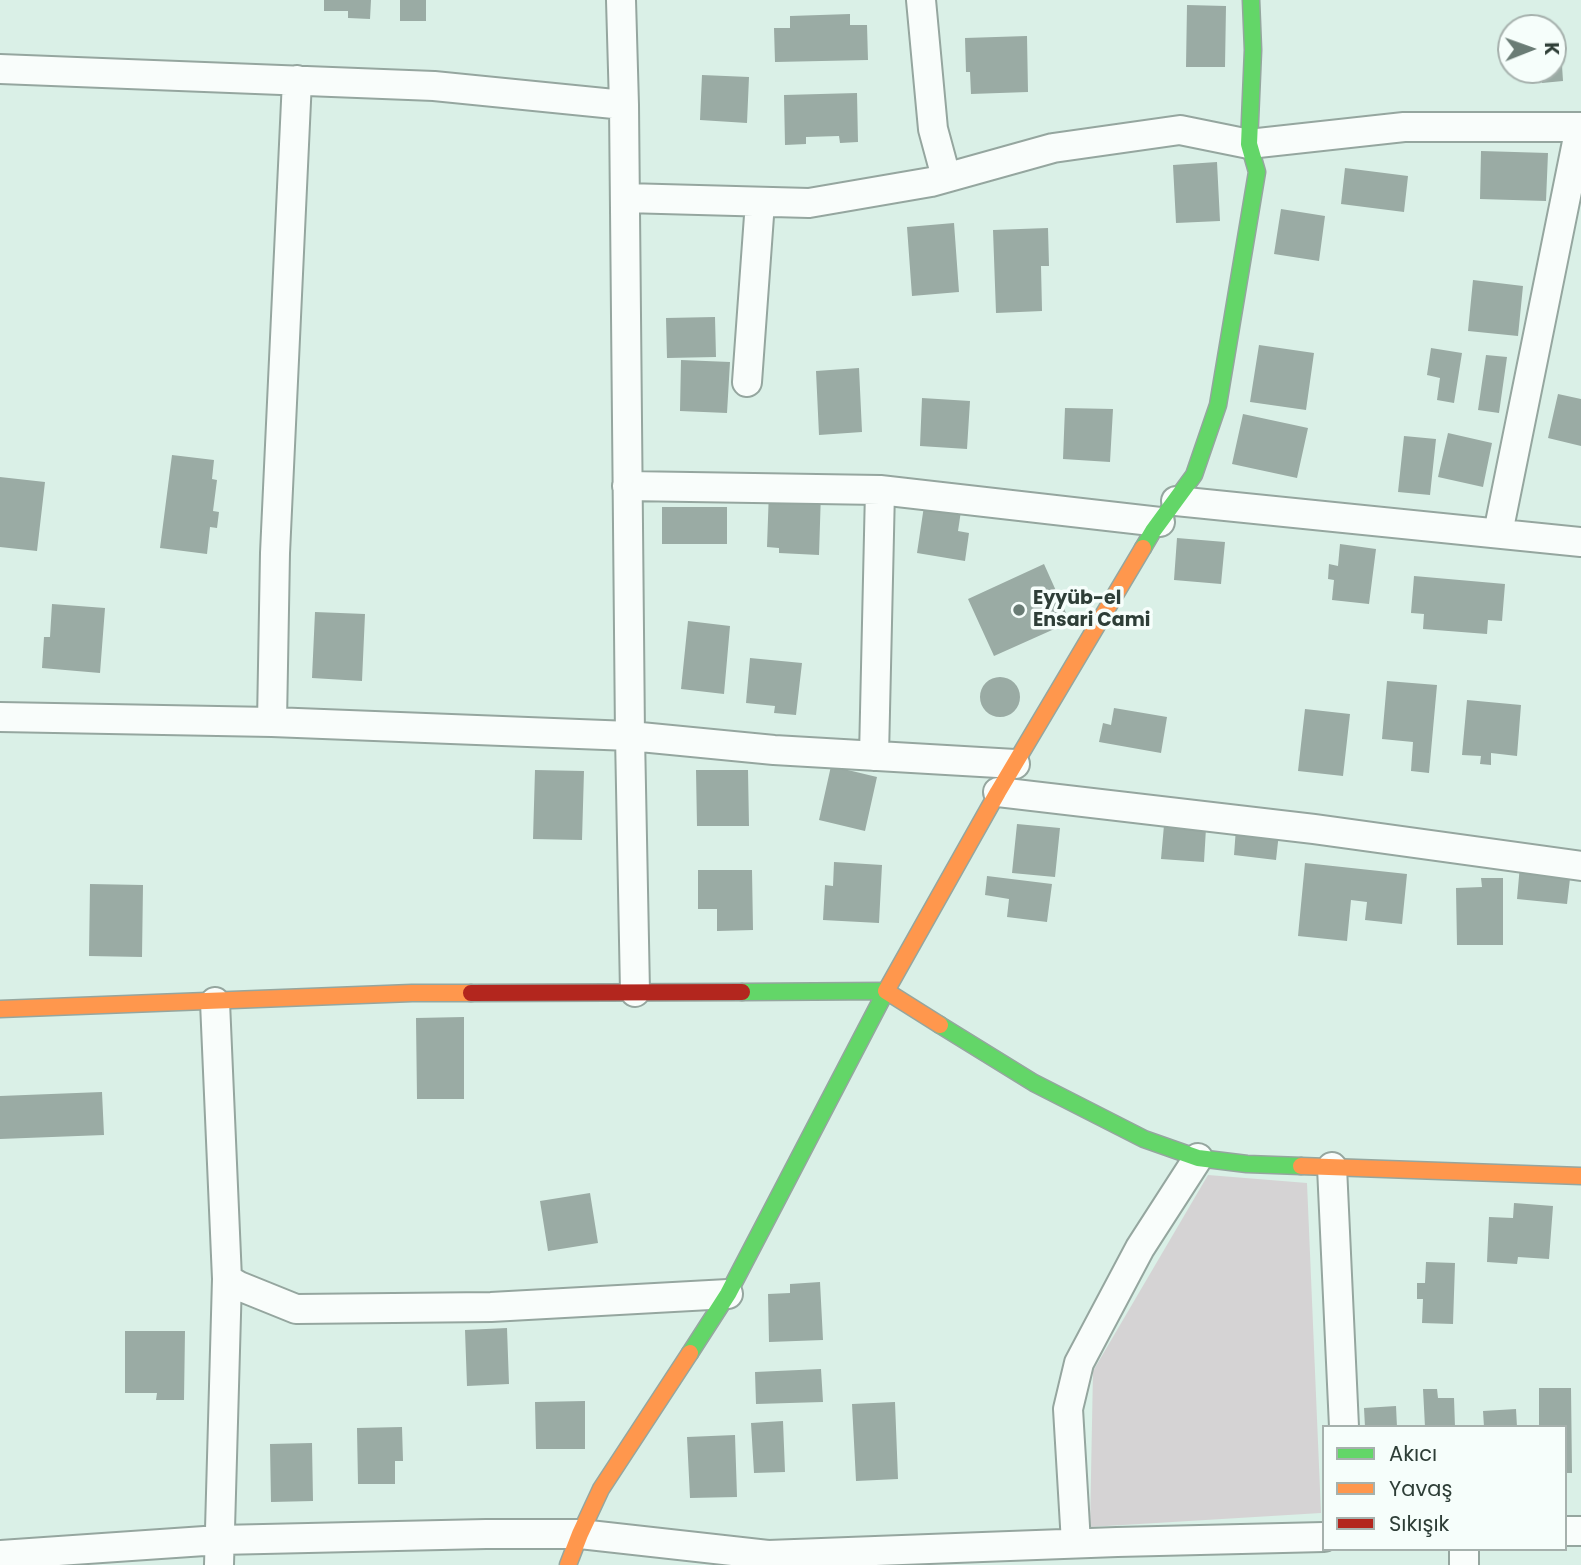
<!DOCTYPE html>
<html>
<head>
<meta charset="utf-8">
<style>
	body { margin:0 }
	#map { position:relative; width:1581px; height:1565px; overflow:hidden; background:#daf0e7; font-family:Poppins,sans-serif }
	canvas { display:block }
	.legend { position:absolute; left:1322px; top:1425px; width:245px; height:126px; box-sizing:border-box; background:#f6fefb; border:2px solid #a6b1ad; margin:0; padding:9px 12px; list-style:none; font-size:21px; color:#2e3e37 }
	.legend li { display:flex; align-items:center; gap:14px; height:35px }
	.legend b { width:35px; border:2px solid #a6b1ad }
	.north { position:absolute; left:1497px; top:14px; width:70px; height:70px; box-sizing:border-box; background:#f6fefb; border:2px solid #a6b1ad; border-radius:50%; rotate:89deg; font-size:19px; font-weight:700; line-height:28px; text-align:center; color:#2e3e37 }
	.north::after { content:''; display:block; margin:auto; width:24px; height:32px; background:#6a7c75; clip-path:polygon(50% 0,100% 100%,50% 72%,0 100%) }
</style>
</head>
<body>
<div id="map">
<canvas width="1581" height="1565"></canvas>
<ul class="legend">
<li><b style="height:9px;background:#63d668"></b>Akıcı</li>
<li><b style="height:9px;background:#ff974d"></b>Yavaş</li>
<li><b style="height:9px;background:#b3261e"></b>Sıkışık</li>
</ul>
<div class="north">K</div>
</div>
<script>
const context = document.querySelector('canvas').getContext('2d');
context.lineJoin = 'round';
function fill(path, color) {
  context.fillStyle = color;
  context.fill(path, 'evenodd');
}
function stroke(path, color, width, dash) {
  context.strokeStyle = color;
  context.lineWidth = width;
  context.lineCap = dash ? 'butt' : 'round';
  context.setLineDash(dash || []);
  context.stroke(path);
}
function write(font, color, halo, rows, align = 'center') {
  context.font = font + ' Poppins,sans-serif';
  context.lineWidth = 7;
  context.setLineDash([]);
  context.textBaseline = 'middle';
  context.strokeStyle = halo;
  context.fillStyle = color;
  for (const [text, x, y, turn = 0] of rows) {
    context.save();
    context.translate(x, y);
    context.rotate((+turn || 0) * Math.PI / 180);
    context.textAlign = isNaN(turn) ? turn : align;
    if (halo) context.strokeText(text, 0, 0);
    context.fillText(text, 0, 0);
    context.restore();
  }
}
fill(new Path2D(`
	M1208 1175 1307 1183 1321 1513 1090 1527 1093 1371Z`), '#d5d3d4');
fill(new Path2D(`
	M324 0H371L370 19 348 18V11H324Z
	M400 0H426V21H400Z
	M1187 5 1226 6 1225 67H1186Z
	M850 14V25H867L868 60 775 62 774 28H790V16Z
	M1553 34H1560L1563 81 1542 83 1541 70H1553Z
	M1027 36 1028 92 971 94 970 72H966L965 38Z
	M702 75 749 77 747 123 700 120Z
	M857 93 858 142 840 143 839 136 806 137V144L785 145 784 95Z
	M1481 151 1548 153 1546 201 1480 199Z
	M1217 162 1220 221 1176 223 1173 165Z
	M1345 168 1408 176 1404 212 1341 204Z
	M1281 209 1325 216 1319 261 1274 254Z
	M954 223 959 292 912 296 907 227Z
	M1048 228 1049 266H1041L1042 311 996 313 993 230Z
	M1473 280 1523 286 1518 336 1468 331Z
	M715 317 716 357 667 358 666 318Z
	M1259 345 1314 353 1306 410 1250 402Z
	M1431 348 1462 353 1454 403 1437 400 1440 378 1427 375Z
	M1486 355 1507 357 1499 413 1478 410Z
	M681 360 730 362 727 413 680 411Z
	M859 368 862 432 819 435 816 371Z
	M1558 394 1581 399V446L1548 438Z
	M922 398 970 401 967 449 920 446Z
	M1065 408 1113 409 1110 462 1063 459Z
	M1243 414 1308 428 1297 478 1232 464Z
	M1448 433 1492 443 1483 487 1438 477Z
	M1404 436 1436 439 1430 495 1398 492Z
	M172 455 214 460 212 479 217 480 213 511 219 512 217 528 210 527 207 554 160 548Z
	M0 477 45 482 37 551 0 547Z
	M769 490 821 492 819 555 779 553V548L767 547Z
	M924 506 961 511 958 531 969 533 965 561 917 553Z
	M662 507H727V544H662Z
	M1177 538 1225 542 1221 584 1174 580Z
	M1340 544 1376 549 1369 604 1332 600 1334 580 1328 579 1329 564 1338 566Z
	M1044 564 1070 622 994 656 968 599Z
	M1414 576 1505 584 1502 621 1488 620 1487 634 1423 629 1424 614 1411 613Z
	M52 604 105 608 100 673 42 668 44 637H50Z
	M315 612 365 614 362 681 312 678Z
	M688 621 730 626 724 694 681 689Z
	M750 658 802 663 796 715 774 713 775 706 746 703Z
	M980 697a20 20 0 1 1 40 0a20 20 0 1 1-40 0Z
	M1387 681 1437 685 1429 773 1411 771 1413 742 1382 739Z
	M1467 700 1521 705 1517 756 1491 753V765L1480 764 1481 756 1462 755Z
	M1114 708 1167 717 1161 753 1099 742 1103 723 1111 725Z
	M1305 709 1350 714 1343 776 1298 771Z
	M831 766 877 777 865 831 819 820Z
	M535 770 584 771 582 840 533 839Z
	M696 770H748L749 826H697Z
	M1017 824 1060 828 1055 877 1012 873Z
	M1164 825 1206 828 1204 862 1161 859Z
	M1236 828 1279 833 1276 860 1234 855Z
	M834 862 882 865 879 923 823 920 825 885 833 886Z
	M1305 863 1407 874 1402 924 1365 920 1367 902 1351 900 1347 941 1298 936Z
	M1520 865 1571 870 1567 904 1517 899Z
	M698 870H752L753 930 717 931V909H698Z
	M987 876 1052 884 1047 922 1007 917 1009 899 985 895Z
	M1481 878H1503V945H1457L1456 888 1482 887Z
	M90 884 143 885 142 957 89 956Z
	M464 1017V1099H417L416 1018Z
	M102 1092 104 1135 0 1139V1096Z
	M590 1193 598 1243 548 1251 540 1201Z
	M1514 1203 1553 1206 1549 1259 1518 1257 1517 1264 1487 1262 1489 1217 1513 1218Z
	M1426 1262 1455 1263 1453 1324 1422 1323 1423 1299H1417V1283H1425Z
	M820 1282 823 1340 769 1342 768 1294 790 1293V1284Z
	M507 1328 509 1384 467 1386 465 1330Z
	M125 1331H185L184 1400H156L157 1393H125Z
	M821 1369 823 1402 756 1404 755 1372Z
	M1539 1388H1571L1572 1473H1565V1427H1539Z
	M1423 1389H1437L1438 1398H1454L1455 1427H1425Z
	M585 1401V1449H536L535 1402Z
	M895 1402 898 1479 856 1481 852 1404Z
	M1396 1406 1397 1427H1365L1364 1408Z
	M1516 1409 1517 1427H1484L1483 1411Z
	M783 1421 785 1472 754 1473 751 1423Z
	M402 1427 403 1461H395V1484H358L357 1428Z
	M735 1435 737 1497 690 1498 687 1437Z
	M312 1443 313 1501 271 1502 270 1444Z`), '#9aaba4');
const street = new Path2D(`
	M621 0 624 105
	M921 0 933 129 946 177
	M0 69 434 86 624 105 630 736 635 992
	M297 80 275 553 272 722 630 736 774 750 1015 764
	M625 198 809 203 931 182 1053 148 1180 130 1249 144 1404 127H1581
	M747 382 760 202
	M627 486 880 490 1160 522
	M1176 501 1581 542
	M1498 533 1580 127
	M0 717 272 722
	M874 756 880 490
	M998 792 1314 829 1581 866
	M215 1002 227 1279 239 1286 296 1309 491 1307 728 1294
	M1332 1167 1344 1427
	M1565 1531H1581
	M1076 1543 1068 1409 1079 1363 1140 1248 1198 1158
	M1464 1549V1565
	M0 1555 219 1540 486 1534H580L768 1555 1117 1542 1324 1537
	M219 1565 227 1279`);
const fast = new Path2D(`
	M1143 548 1153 531 1194 475 1218 405 1257 172 1249 144 1253 50 1251 0
	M940 1025 1034 1083 1144 1139 1198 1158 1247 1164 1301 1166
	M690 1353 728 1294 886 991 742 992`);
const slow = new Path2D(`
	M0 1009 412 993H471
	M940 1025 886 991 998 792 1143 548
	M1301 1166 1581 1176
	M568 1565 580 1534 601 1489 690 1353`);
const jam = new Path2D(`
	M471 993 742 992`);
stroke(street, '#95a69f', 32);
stroke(fast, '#95a69f', 19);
stroke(slow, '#95a69f', 19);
stroke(jam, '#95a69f', 19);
stroke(street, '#f9fdfb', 28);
stroke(fast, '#63d668', 16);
stroke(slow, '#ff974d', 16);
stroke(jam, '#b3261e', 16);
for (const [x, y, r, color] of [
	[1019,610,7,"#6a7c75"]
]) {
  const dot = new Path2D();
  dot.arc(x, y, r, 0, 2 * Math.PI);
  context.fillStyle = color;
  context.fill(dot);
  stroke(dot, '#f6fefb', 2.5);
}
write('bold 19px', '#2e3e37', '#f6fefb', [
	["Eyyüb-el",1033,599],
	["Ensari Cami",1033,621]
], 'left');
</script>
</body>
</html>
